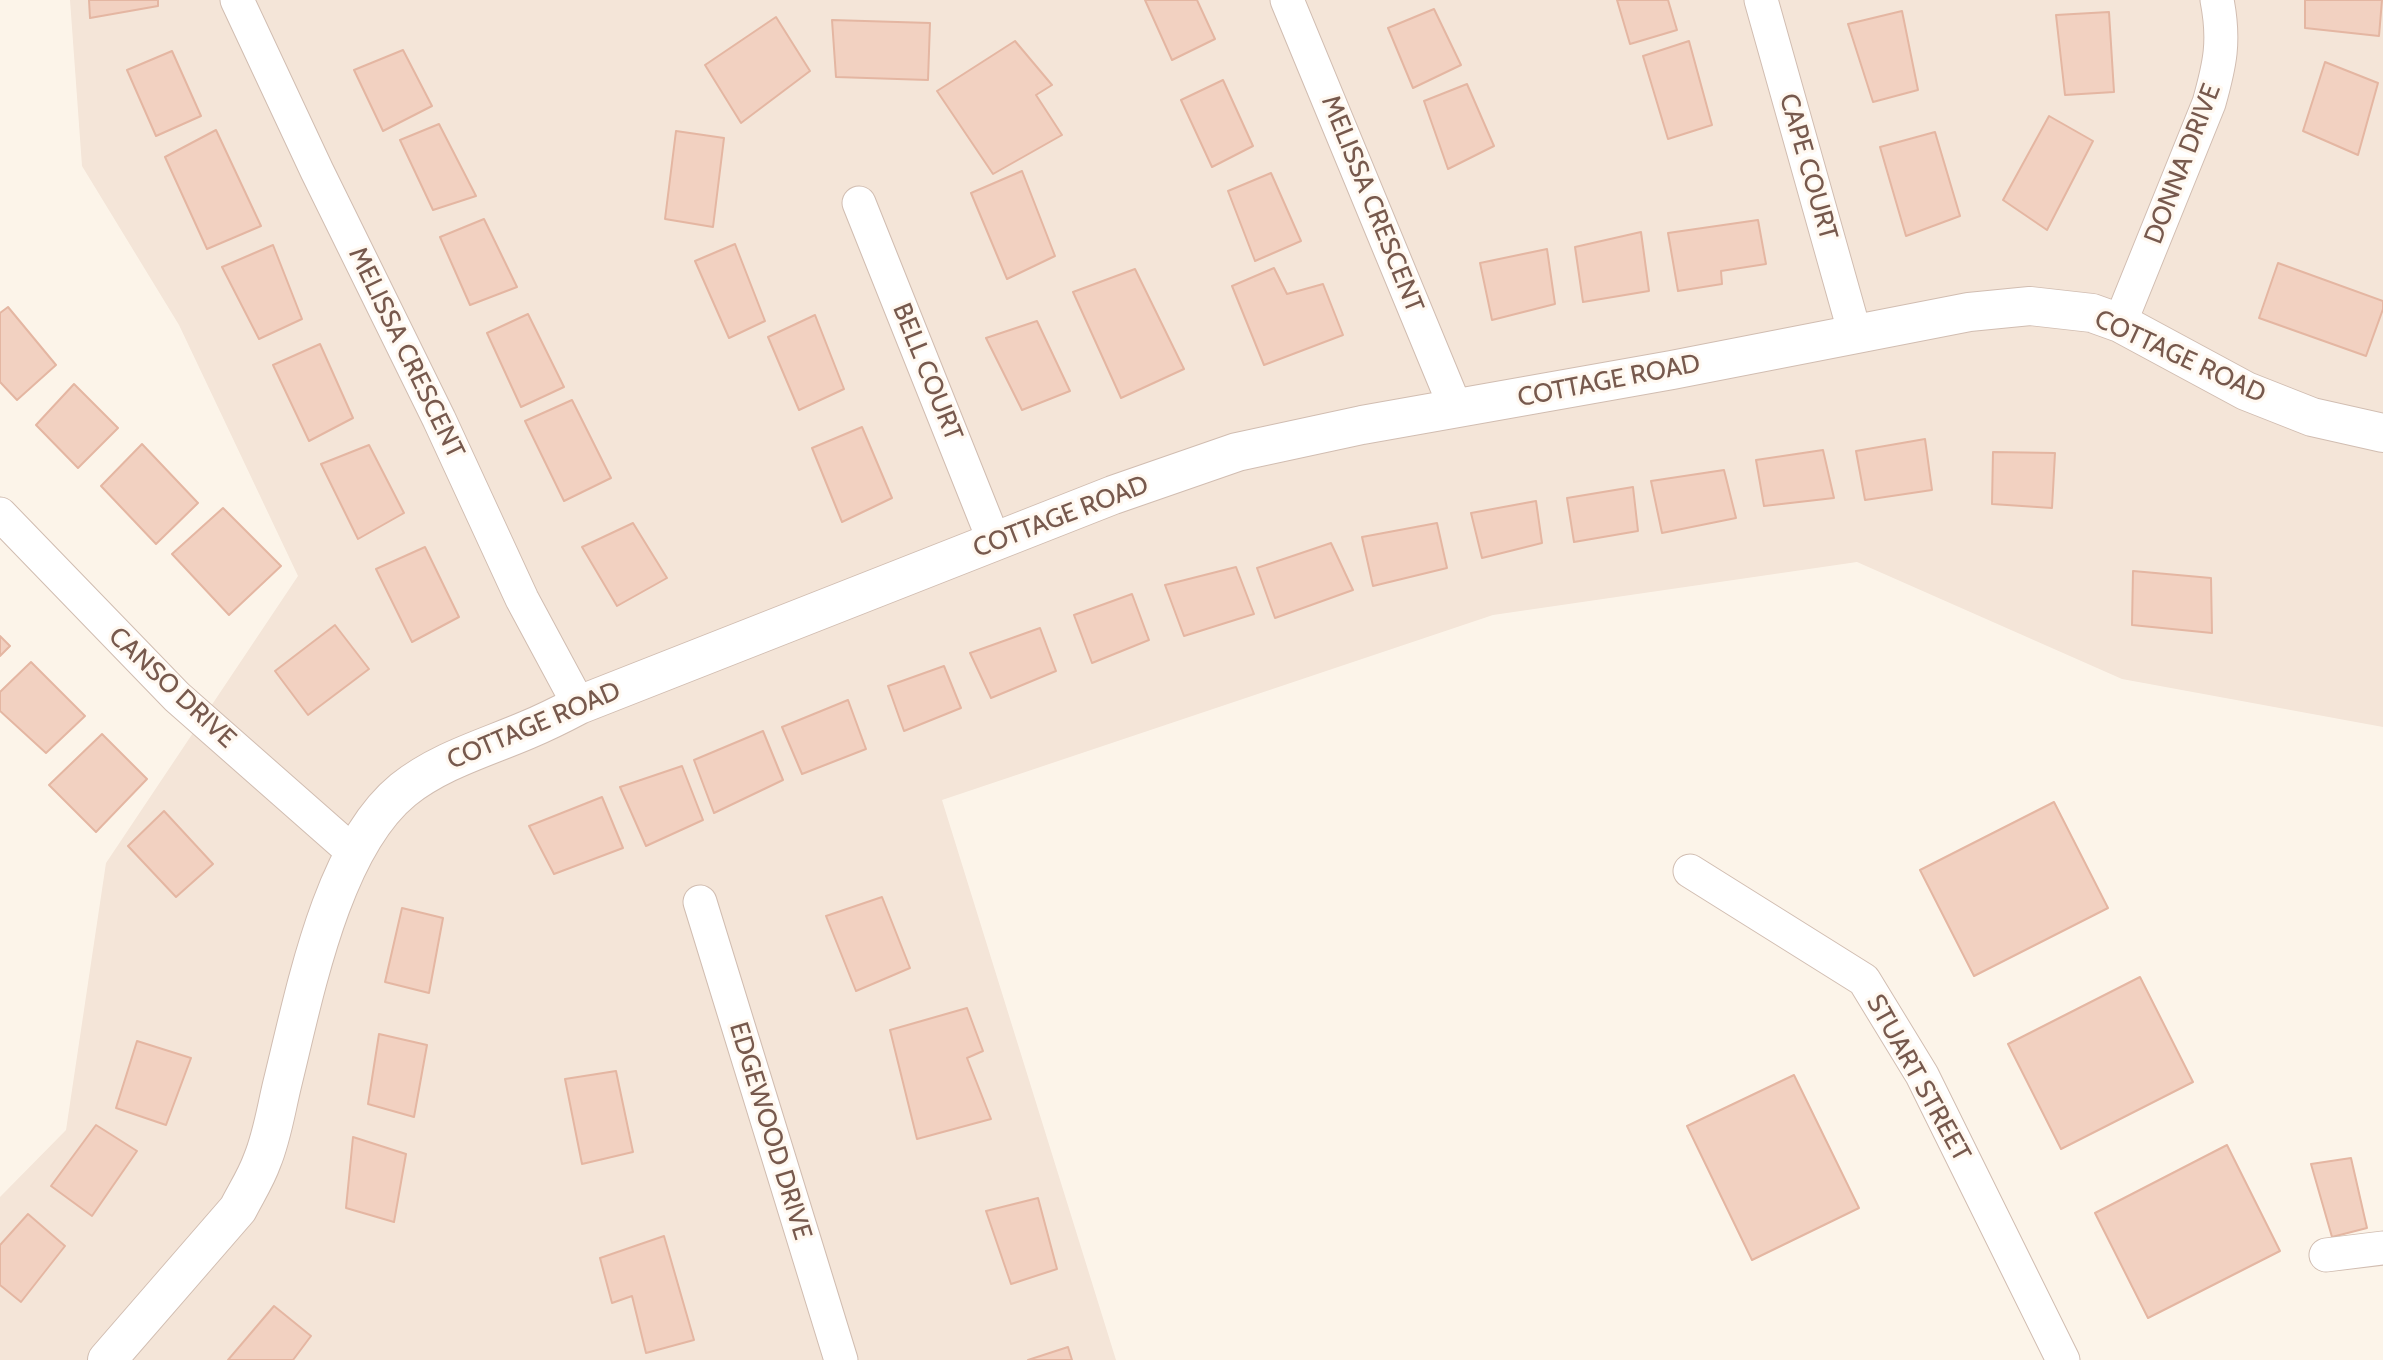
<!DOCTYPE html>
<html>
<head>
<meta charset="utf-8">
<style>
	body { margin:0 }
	canvas { display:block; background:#fcf4e9 }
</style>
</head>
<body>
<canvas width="2383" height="1360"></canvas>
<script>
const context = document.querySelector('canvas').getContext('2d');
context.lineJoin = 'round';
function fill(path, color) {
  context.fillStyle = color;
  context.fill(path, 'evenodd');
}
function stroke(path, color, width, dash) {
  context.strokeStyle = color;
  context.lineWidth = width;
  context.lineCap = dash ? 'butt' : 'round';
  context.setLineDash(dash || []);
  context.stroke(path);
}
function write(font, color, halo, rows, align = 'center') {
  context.font = font + ' Cabin,sans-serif';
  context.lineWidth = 6;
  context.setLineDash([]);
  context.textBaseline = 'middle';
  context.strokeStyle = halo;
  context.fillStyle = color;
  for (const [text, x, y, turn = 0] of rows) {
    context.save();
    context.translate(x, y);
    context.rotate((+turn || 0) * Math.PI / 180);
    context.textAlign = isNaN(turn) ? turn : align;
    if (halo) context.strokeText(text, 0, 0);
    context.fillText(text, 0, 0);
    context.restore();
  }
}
fill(new Path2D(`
	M70 0H2383V727L2122 679 1857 562 1493 615 942 800 1116 1360H0V1197L66 1130 106 863 298 576 179 325 82 166Z`), '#f4e5d8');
const building = new Path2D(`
	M89 0H158V6L90 18Z
	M1145 0H1197L1215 39 1172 60Z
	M1617 0H1668L1677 30 1630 44Z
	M2305 0H2382L2379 36 2305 28Z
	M1434 9 1461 65 1413 88 1388 28Z
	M1902 11 1918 90 1873 102 1848 24Z
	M2109 12 2114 92 2065 95 2056 15Z
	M776 17 810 71 741 123 705 65Z
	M832 20 930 23 928 80 836 77Z
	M1015 41 1052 85 1036 95 1062 135 993 174 937 91Z
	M1689 41 1712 125 1668 139 1643 56Z
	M403 50 432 106 383 131 354 70Z
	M172 51 201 116 156 136 127 70Z
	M2325 62 2378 83 2358 155 2303 131Z
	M1223 80 1253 146 1212 167 1181 100Z
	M1467 84 1494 146 1448 169 1424 101Z
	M2049 116 2093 141 2047 230 2003 200Z
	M439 124 476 196 433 210 400 140Z
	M216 130 261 226 207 249 165 157Z
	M676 131 724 138 713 227 665 219Z
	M1935 132 1960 216 1906 236 1880 147Z
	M1022 171 1055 256 1007 279 971 193Z
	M1271 173 1301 241 1255 261 1228 191Z
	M484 219 517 287 470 305 440 237Z
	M1758 220 1766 264 1721 271 1722 284 1678 291 1668 233Z
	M1641 232 1649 291 1583 302 1575 247Z
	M735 244 765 321 729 338 695 261Z
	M273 245 302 319 259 339 222 267Z
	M1547 249 1555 304 1492 320 1480 263Z
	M2278 263 2383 301V309L2366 356 2259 318Z
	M1274 268 1287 294 1323 284 1343 335 1264 365 1232 286Z
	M1135 269 1184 369 1121 398 1073 292Z
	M8 307 56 365 17 400 0 382V313Z
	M528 314 564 387 521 407 487 333Z
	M815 315 844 389 799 410 768 337Z
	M1037 321 1070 391 1022 410 986 338Z
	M320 344 353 418 309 441 273 365Z
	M74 384 118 428 78 468 36 425Z
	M572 400 611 478 564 501 525 421Z
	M862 427 892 498 842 522 812 448Z
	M1925 439 1932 490 1865 500 1856 451Z
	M142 444 198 503 156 544 101 486Z
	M369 445 404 513 358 539 321 464Z
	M1823 450 1834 498 1764 506 1756 460Z
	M1993 452 2055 453 2052 508 1992 504Z
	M1724 470 1736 518 1662 533 1651 481Z
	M1633 487 1638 531 1574 542 1567 498Z
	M1536 501 1542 543 1482 558 1471 513Z
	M223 508 281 566 229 615 172 554Z
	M633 523 667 578 617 606 582 547Z
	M1437 523 1447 568 1373 586 1362 537Z
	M1331 543 1353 590 1275 618 1257 568Z
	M425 547 459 617 412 642 376 569Z
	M1236 567 1254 614 1184 636 1165 585Z
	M2133 571 2211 578 2212 633 2132 625Z
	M1132 594 1149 640 1092 663 1074 615Z
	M335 625 369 669 308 715 275 671Z
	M1040 628 1056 671 991 698 970 653Z
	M0 636 10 646 0 656Z
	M31 662 85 716 46 753 0 711V692Z
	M944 666 961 708 904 731 888 686Z
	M848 700 866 749 802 774 782 727Z
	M763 731 783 780 714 813 694 760Z
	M102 734 147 779 96 832 49 785Z
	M682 766 703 820 646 846 620 787Z
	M602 797 623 848 554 874 529 826Z
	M2054 802 2108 908 1974 976 1920 870Z
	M164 811 213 864 176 897 128 846Z
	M882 897 910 968 856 991 826 916Z
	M402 908 443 918 429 993 385 982Z
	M2140 977 2193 1082 2061 1149 2008 1044Z
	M967 1008 983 1051 967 1058 991 1119 917 1139 890 1030Z
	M379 1034 427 1045 414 1117 368 1104Z
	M137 1041 191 1058 166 1125 116 1108Z
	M616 1071 633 1152 582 1164 565 1079Z
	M1794 1075 1859 1208 1752 1260 1687 1126Z
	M96 1125 137 1151 92 1216 51 1186Z
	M353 1137 406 1154 394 1222 346 1208Z
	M2227 1145 2280 1251 2148 1318 2095 1213Z
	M2351 1158 2367 1228 2332 1237 2311 1164Z
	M1038 1198 1057 1269 1011 1284 986 1211Z
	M28 1214 65 1246 21 1302 0 1285V1245Z
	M664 1236 694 1340 646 1353 632 1296 612 1303 600 1258Z
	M274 1306 311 1336 293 1360H228Z
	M1068 1347 1072 1360H1028Z`);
fill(building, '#f2d1c1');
stroke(building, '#e4b6a2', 2);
const minor = new Path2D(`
	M237 0 317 171 439 419 522 599 579 705
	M1287 0 1456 409
	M1761 0 1855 334
	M859 203 994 541
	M2120 323 2209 103C2220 64 2225 41 2217 0
	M0 514 177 697 353 852
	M1690 871 1864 980 1922 1075 2063 1360
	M700 902 841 1360
	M2326 1255 2383 1248`);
const tertiary = new Path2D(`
	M107 1360 238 1209C246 1193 256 1178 262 1161 272 1137 276 1110 282 1085 304 997 331 849 403 790 439 761 485 748 527 730 544 723 562 714 579 705L1113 495 1237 452 1362 425 1672 370 1969 312 2030 306 2092 313 2120 323 2246 391 2312 417 2383 433`);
stroke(minor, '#d1bdb1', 35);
stroke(tertiary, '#d1bdb1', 40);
stroke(minor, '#fff', 33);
stroke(tertiary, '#fff', 38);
write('26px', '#77594d', '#fff8f0', [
	["DONNA DRIVE",2183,164,-69],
	["CAPE COURT",1808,167,74],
	["MELISSA CRESCENT",1372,204,68],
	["MELISSA CRESCENT",406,353,64],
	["COTTAGE ROAD",2180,357,25],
	["BELL COURT",927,372,68],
	["COTTAGE ROAD",1609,381,-11],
	["COTTAGE ROAD",1061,517,-21],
	["CANSO DRIVE",172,688,43],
	["COTTAGE ROAD",534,726,-23],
	["STUART STREET",1918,1078,61],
	["EDGEWOOD DRIVE",770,1131,73]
]);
</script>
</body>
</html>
